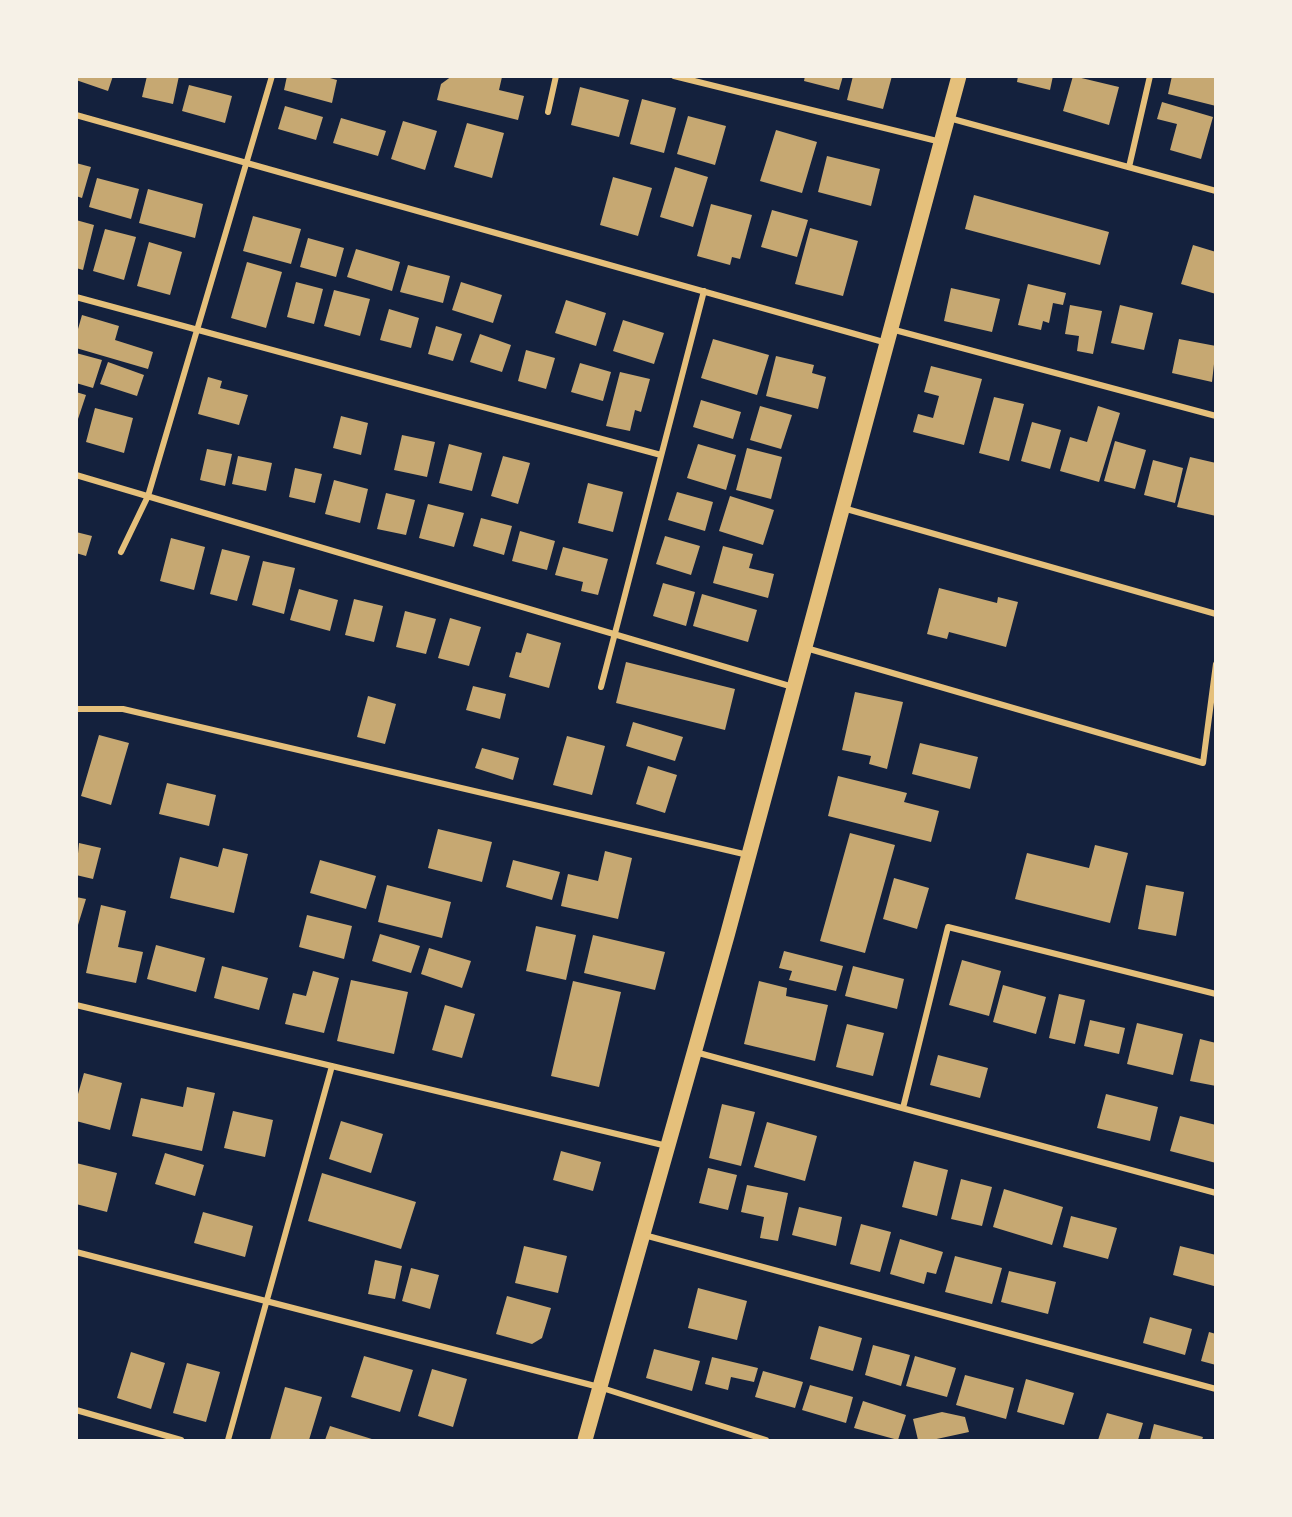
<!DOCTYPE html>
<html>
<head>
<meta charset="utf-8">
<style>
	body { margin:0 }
	#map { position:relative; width:1292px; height:1517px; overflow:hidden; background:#14213d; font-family:"DejaVu Sans",sans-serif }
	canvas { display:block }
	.frame { position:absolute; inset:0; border:78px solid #f6f1e7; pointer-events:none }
</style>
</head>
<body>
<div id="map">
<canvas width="1292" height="1517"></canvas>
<div class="frame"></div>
</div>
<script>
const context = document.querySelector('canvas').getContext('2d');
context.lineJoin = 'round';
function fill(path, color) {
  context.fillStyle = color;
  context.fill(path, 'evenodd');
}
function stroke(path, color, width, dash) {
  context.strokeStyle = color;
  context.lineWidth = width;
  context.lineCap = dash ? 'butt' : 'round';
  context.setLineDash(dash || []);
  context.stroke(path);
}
fill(new Path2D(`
	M76 76H113L108 91 76 80Z
	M147 76H179L173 104 142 97Z
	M287 76H323L337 80 332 103 284 90Z
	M452 76 502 77 499 90 524 96 518 120 437 100 441 84Z
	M805 76H843L839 90 804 81Z
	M853 76H892L883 109 847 100Z
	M1018 76H1053L1050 90 1017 82Z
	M1073 76 1119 87 1109 125 1063 111Z
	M1172 76H1216V106L1168 94Z
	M189 85 232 96 225 123 182 111Z
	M580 87 629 100 619 137 571 125Z
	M642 99 676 108 664 153 630 144Z
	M1162 102 1213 117 1201 159 1170 150 1177 124 1157 119Z
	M285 106 323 117 316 140 278 129Z
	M688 116 726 126 715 165 677 154Z
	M341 118 386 131 378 156 333 143Z
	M403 121 437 131 425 170 391 159Z
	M467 123 504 133 492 178 454 167Z
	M776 130 817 142 802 193 760 181Z
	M827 156 880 169 871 206 818 192Z
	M76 163 91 167 82 198 76 196Z
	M675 167 708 177 693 227 660 217Z
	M613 177 652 188 638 236 600 225Z
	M97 178 139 189 131 219 89 207Z
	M148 189 203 204 195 238 139 223Z
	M974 195 1109 232 1100 265 965 229Z
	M711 204 752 215 740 259 732 257 730 265 697 256Z
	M772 210 808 220 797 257 761 247Z
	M253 216 301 229 291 264 243 251Z
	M76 220 94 225 83 270 76 268Z
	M810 228 858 241 843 296 795 284Z
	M105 229 136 237 124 280 93 271Z
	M308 238 344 248 336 277 300 267Z
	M149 242 182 252 170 295 137 286Z
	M1193 245 1216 252V294L1181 284Z
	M356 249 400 262 392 291 347 277Z
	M247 262 282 272 266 328 231 318Z
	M408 265 450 276 443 303 400 292Z
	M296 282 323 289 314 324 287 317Z
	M461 282 502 295 493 323 452 310Z
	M1028 284 1066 293 1063 305 1053 303 1049 323 1043 321 1041 330 1018 325Z
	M951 288 1000 299 992 332 944 321Z
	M334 290 370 299 360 336 324 326Z
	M566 300 606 313 596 346 555 333Z
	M1070 305 1102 311 1093 354 1077 351 1079 336 1065 334Z
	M1120 305 1153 313 1144 350 1111 343Z
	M389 309 419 318 411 348 380 340Z
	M82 315 119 326 115 340 153 352 148 369 76 348V336Z
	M623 320 664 333 654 364 613 351Z
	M436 326 462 334 453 361 428 354Z
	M480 334 511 345 502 372 470 362Z
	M713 339 769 355 757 395 701 378Z
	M1179 339 1216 346 1212 382 1172 373Z
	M526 350 555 358 546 389 518 381Z
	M76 353 102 360 93 388 76 383Z
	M776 356 814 365 812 373 826 377 818 409 766 396Z
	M108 362 144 375 137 396 100 384Z
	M580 363 611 372 603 401 571 392Z
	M931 366 982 379 964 445 913 432 918 414 933 418 939 396 924 392Z
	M620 372 650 379 641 412 635 410 630 431 606 426Z
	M208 377 222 381 220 388 248 395 239 425 198 414Z
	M76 392 86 395 77 422H76Z
	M994 397 1024 404 1009 461 979 453Z
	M701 400 741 412 733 439 693 427Z
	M760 406 792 415 781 449 750 440Z
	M1098 406 1120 413 1099 482 1060 471 1070 437 1087 442Z
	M95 408 133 418 124 453 86 442Z
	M341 416 368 423 361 455 333 448Z
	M1032 422 1061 430 1050 469 1021 461Z
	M402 435 435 442 427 477 394 470Z
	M1115 441 1146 450 1135 489 1104 481Z
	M449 444 482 453 472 491 439 483Z
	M698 444 736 455 726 490 687 478Z
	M747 448 782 457 771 499 736 490Z
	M207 449 232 454 225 486 200 480Z
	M238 456 272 463 266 491 232 484Z
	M503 456 530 463 518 504 491 496Z
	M1190 457 1216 463V516L1177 507Z
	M1153 460 1183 468 1175 503 1144 495Z
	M295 468 322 474 315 503 289 497Z
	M334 480 368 489 360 523 325 514Z
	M588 483 623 492 613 532 578 523Z
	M677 492 713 502 705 531 668 520Z
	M386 493 415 500 406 535 377 529Z
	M730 496 774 510 763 545 719 531Z
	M428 504 464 513 454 547 419 538Z
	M481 518 512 526 504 555 473 546Z
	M520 531 555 541 547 570 512 561Z
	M76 532 92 536 86 556 76 553Z
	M665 536 700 546 691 575 656 564Z
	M171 538 205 547 194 590 160 581Z
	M723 546 753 554 749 568 774 574 768 598 713 583Z
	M563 547 608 559 598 595 581 591 583 582 555 575Z
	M222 549 250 556 237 601 210 594Z
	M263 561 295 568 284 614 252 605Z
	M663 583 695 592 686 626 653 616Z
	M939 588 997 603 998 597 1018 602 1006 647 949 632 947 639 927 634Z
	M299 589 338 600 330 631 290 620Z
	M702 594 757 610 748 642 693 626Z
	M354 599 383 606 374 642 345 635Z
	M405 611 436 619 426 654 396 647Z
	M450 618 481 627 469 666 438 658Z
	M527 633 561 643 549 688 509 677 516 652 521 653Z
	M626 662 735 689 725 730 616 703Z
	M473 686 506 694 500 719 466 710Z
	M855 692 903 702 887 769 869 764 871 756 842 750Z
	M368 696 396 704 385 744 357 737Z
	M633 722 683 737 675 761 626 746Z
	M99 735 129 743 111 805 81 796Z
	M567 736 605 746 592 795 553 785Z
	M920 743 978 757 970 789 912 774Z
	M482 748 519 758 513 780 475 768Z
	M648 766 677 775 665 813 636 804Z
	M838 776 907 793 904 802 939 811 931 842 828 816Z
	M167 783 216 795 209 826 159 814Z
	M438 829 492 842 482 882 428 868Z
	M850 833 895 845 865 953 820 941Z
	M79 843 101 848 93 879 76 875Z
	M1095 845 1128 853 1110 923 1015 899 1027 853 1089 868Z
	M223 848 248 854 234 913 170 898 180 857 218 867Z
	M605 851 632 858 618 919 561 906 568 874 598 881Z
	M320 860 376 876 366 909 310 893Z
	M513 860 560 872 552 900 506 887Z
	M894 878 929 888 917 929 883 919Z
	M387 885 451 902 442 938 378 922Z
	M1146 885 1184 892 1176 936 1138 929Z
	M76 897 86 899 78 925H76Z
	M101 905 126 911 118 947 143 952 136 983 86 973Z
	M307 915 352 926 344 959 299 947Z
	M536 926 576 935 566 980 526 971Z
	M380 934 420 946 411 973 372 961Z
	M593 935 665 952 655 990 584 973Z
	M156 945 205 958 196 992 147 979Z
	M429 948 471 961 462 988 421 974Z
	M784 951 843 966 836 991 789 980 792 971 779 968Z
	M962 960 1001 971 989 1016 949 1005Z
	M222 966 268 978 259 1010 214 998Z
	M853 966 904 979 897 1009 845 996Z
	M313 971 339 978 324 1033 285 1024 293 993 306 996Z
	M351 980 408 992 394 1054 337 1041Z
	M573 981 621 992 599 1087 551 1076Z
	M759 981 787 988 786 996 828 1005 815 1061 744 1044Z
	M1003 985 1046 997 1036 1034 993 1022Z
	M1059 994 1085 1000 1075 1044 1049 1038Z
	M445 1005 475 1014 462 1058 432 1050Z
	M1090 1020 1125 1028 1119 1054 1084 1046Z
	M1137 1023 1183 1034 1173 1075 1127 1064Z
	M847 1024 884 1033 873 1076 836 1067Z
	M1200 1039 1216 1043V1086L1190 1081Z
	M938 1055 988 1068 980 1098 930 1085Z
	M84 1073 122 1083 110 1130 76 1121V1101Z
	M187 1087 215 1093 202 1151 132 1136 141 1098 183 1107Z
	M1106 1094 1158 1107 1150 1141 1097 1128Z
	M722 1104 755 1112 741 1166 709 1158Z
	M233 1111 273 1120 265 1157 224 1148Z
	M1180 1116 1216 1125V1163L1170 1151Z
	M341 1121 383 1134 371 1173 329 1159Z
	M767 1122 817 1136 805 1181 754 1167Z
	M561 1151 601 1162 593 1191 553 1180Z
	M165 1153 204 1165 195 1196 155 1184Z
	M914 1161 948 1170 937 1216 902 1207Z
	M76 1163 117 1173 107 1212 76 1204Z
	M708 1168 737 1175 728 1210 699 1203Z
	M322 1173 416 1202 401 1249 308 1221Z
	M961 1179 992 1187 982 1226 951 1219Z
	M747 1185 788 1193 778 1241 760 1238 764 1217 741 1212Z
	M1004 1189 1063 1207 1052 1245 993 1227Z
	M799 1207 842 1217 836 1246 792 1235Z
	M203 1212 253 1226 245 1257 194 1243Z
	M1071 1216 1117 1228 1108 1259 1063 1247Z
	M861 1224 891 1232 880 1272 850 1264Z
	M900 1239 943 1252 936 1274 927 1272 924 1284 890 1274Z
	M524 1246 567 1256 558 1293 515 1283Z
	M1180 1246 1216 1255 1214 1286 1173 1275Z
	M955 1256 1002 1268 992 1304 945 1292Z
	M375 1260 402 1266 395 1299 368 1294Z
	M411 1268 439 1275 430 1309 402 1301Z
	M1009 1271 1056 1282 1048 1314 1001 1302Z
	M698 1288 747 1301 737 1340 688 1328Z
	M507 1296 551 1308 542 1338 532 1344 496 1334Z
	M1150 1317 1192 1329 1185 1355 1143 1343Z
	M819 1326 862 1338 853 1371 810 1359Z
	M1209 1332 1216 1334V1365L1201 1361Z
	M873 1345 910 1355 901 1386 865 1375Z
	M654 1349 700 1361 692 1391 646 1378Z
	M131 1352 165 1363 151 1409 117 1398Z
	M364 1356 413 1370 400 1412 351 1397Z
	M915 1356 956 1368 947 1397 906 1386Z
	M712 1357 758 1368 754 1382 731 1377 728 1390 705 1384Z
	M187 1363 220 1372 206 1422 173 1413Z
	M432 1369 467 1379 453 1427 418 1416Z
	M763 1371 803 1382 795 1408 755 1397Z
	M965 1375 1014 1388 1006 1419 956 1405Z
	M1026 1379 1074 1393 1064 1425 1017 1412Z
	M810 1385 853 1397 846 1423 802 1410Z
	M285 1387 322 1397 309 1440H270Z
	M863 1401 906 1415 898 1440 854 1428Z
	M942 1412 965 1417 969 1432 932 1440H918L913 1419Z
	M1107 1413 1143 1423 1138 1440H1098Z
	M1154 1424 1203 1437 1202 1440H1150Z
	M330 1426 375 1440H325Z`), '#c6a872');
stroke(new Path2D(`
	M674 76 941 142
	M548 112 556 76
	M76 115 887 343
	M949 118 1216 191
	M1129 167 1150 76
	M76 297 661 455
	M891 329 1216 416
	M76 475 793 687
	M843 508 1216 614
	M121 552 148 496 272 76
	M806 648 1203 763 1216 664
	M601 687 704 291
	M76 709H123L748 855
	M76 1005 667 1146
	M695 1052 1216 1193
	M903 1108 948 927 1216 994
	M644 1235 1216 1389
	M76 1252 599 1387 766 1440
	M76 1410 181 1440
	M228 1440 332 1066`), '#e5c07b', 6);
stroke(new Path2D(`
	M585 1440 727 936 959 76`), '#e5c07b', 15);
</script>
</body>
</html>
